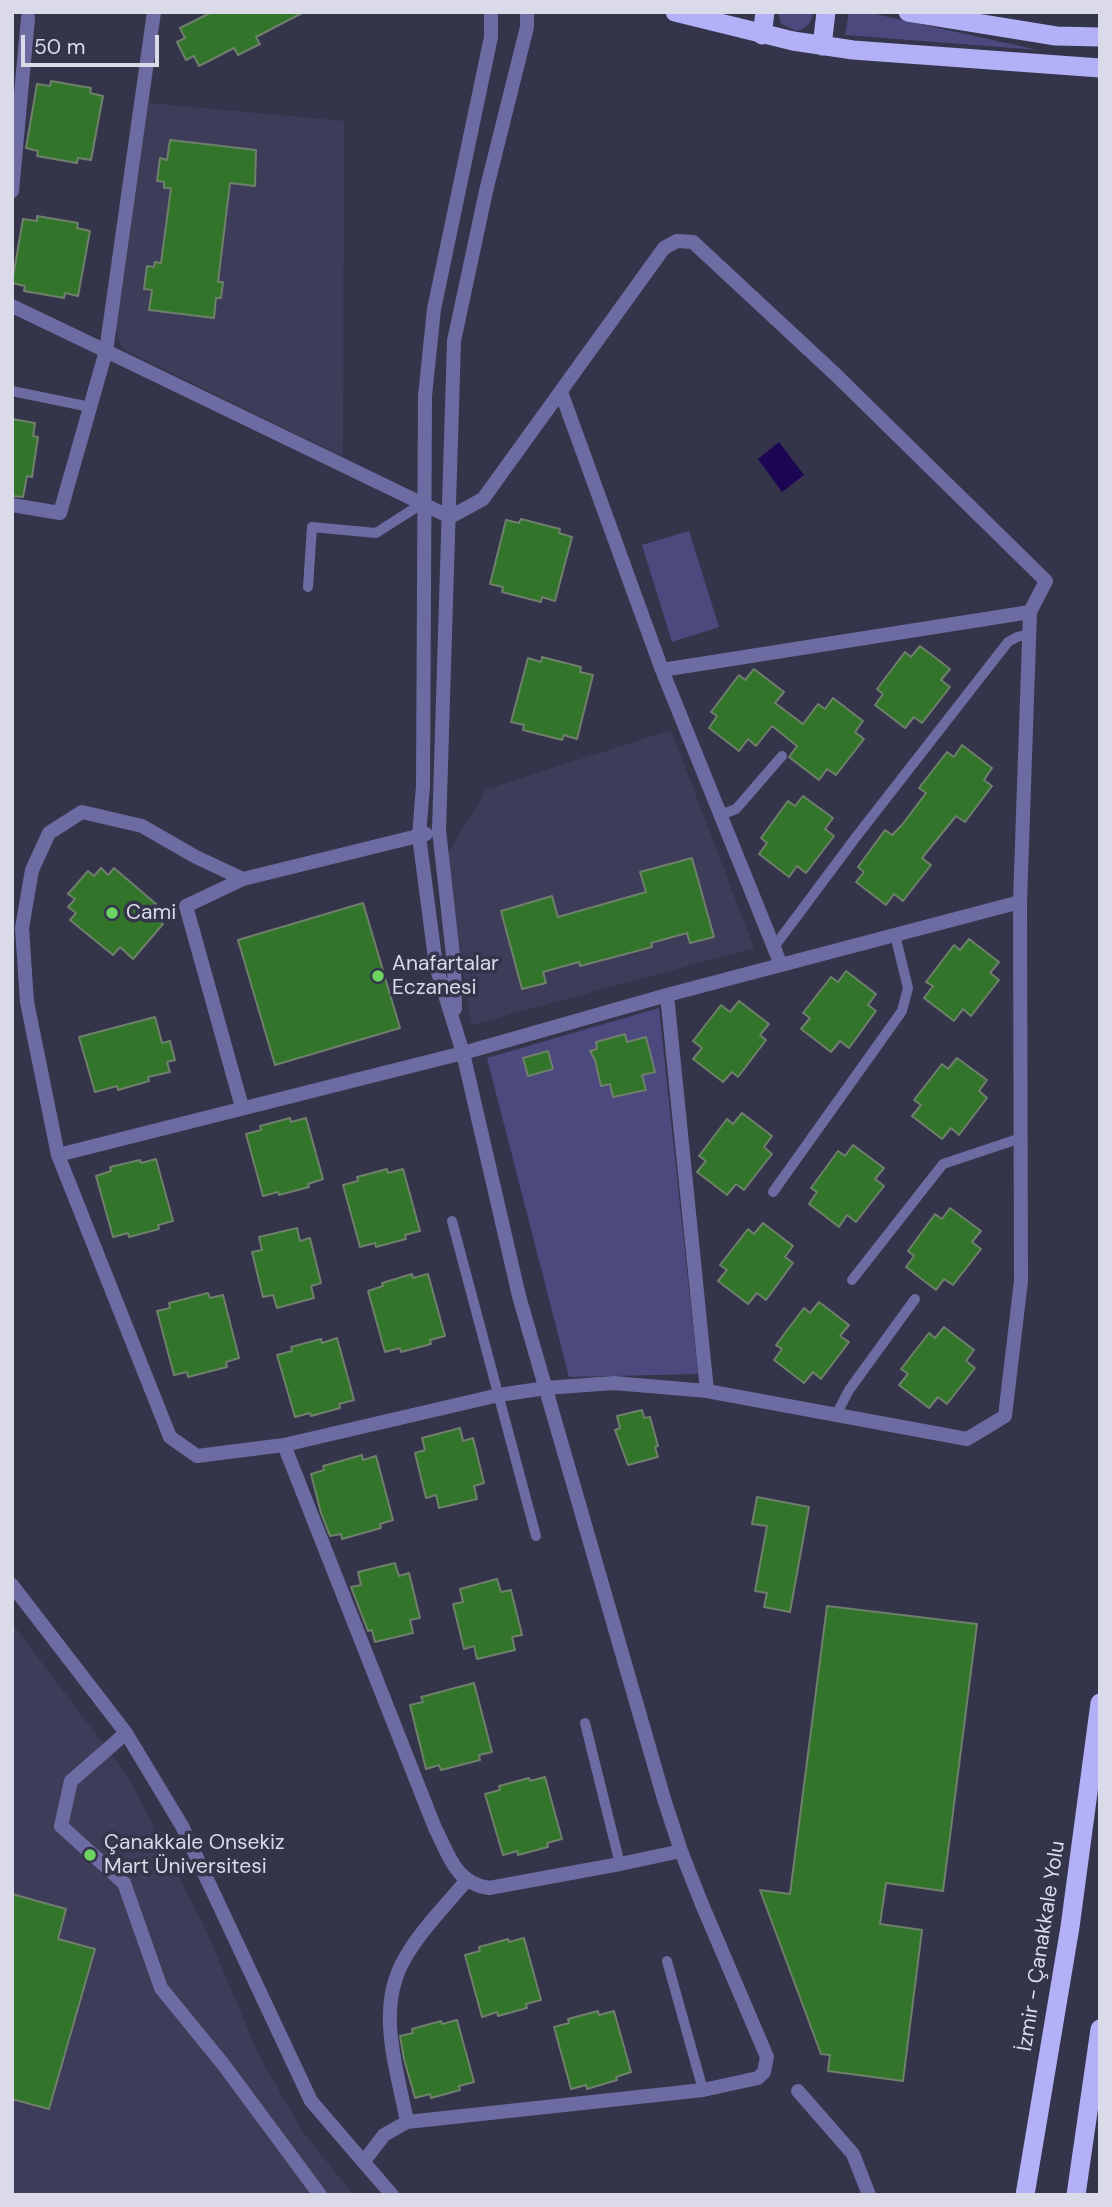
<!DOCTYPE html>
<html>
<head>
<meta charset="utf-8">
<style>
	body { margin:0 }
	#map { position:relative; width:1112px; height:2207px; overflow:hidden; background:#34344a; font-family:"DM Sans",sans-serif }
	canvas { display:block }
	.frame { position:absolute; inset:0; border:14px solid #dadae9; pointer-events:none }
	.scale { position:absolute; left:21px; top:35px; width:138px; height:32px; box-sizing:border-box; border:4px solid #dadae9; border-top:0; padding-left:9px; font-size:21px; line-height:24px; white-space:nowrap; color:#dadae9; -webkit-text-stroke:5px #34344a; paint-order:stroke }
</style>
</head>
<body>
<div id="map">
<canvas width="1112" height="2207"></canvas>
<div class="frame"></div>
<div class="scale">50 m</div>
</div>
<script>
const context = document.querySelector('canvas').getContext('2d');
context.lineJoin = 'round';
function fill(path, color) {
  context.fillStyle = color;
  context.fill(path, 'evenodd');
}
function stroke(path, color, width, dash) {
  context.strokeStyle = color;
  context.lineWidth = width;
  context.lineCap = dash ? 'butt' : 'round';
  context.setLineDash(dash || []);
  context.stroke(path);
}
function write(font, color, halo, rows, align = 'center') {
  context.font = font + ' "DM Sans",sans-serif';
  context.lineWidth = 7;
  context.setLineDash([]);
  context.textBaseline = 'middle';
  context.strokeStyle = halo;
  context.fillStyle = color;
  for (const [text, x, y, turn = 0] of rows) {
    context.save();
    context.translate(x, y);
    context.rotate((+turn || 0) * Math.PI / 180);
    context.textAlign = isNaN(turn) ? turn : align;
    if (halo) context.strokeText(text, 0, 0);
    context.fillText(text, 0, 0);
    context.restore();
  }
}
fill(new Path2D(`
	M148 103 344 121 343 457 123 349 114 326Z
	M671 730 754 948 471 1025 446 857 487 789Z
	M12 1623 129 1778 207 1932 259 2056 305 2135 354 2195H12Z`), '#3d3d5a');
fill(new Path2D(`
	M778 12H813C812 23 806 29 796 31L781 24Z
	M849 12H866L1038 50 845 35Z
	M689 531 719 627 672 642 642 545Z
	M659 1008 698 1374 569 1377 487 1058Z`), '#4c497f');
fill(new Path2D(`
	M779 442 804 475 782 492 758 459Z`), '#1c0654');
const building = new Path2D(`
	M212 12H304L256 37 260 44 238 55 234 48 199 66 194 56 186 60 177 42 185 38 180 28Z
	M51 81 91 88 90 93 103 96 91 160 78 158 77 163 37 156 38 151 26 148 37 84 50 86Z
	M170 140 256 150 255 186 230 183 218 282H223L221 298H216L214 318 149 310 152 290 144 289 147 266 154 267 155 262 161 263 171 188H164V182L157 181 160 158 167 160Z
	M37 216 78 223 77 228 90 231 78 296 65 293 64 298 24 291 25 286 12 283 23 219 37 221Z
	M12 419 35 423 33 436 38 437 32 477 27 476 23 497 12 496Z
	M521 519 560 529 559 533 572 537 555 601 542 597 541 602 502 592 503 587 490 584 506 520 519 523Z
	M920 646 950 669 941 680 950 687 922 723 914 717 905 728 875 705 883 694 877 689 905 652 911 657Z
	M542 657 581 667 580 672 593 675 577 739 564 735 562 740 523 730 524 725 511 722 528 658 541 662Z
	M754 669 784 692 775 703 803 724 818 704 825 709 833 698 863 721 855 732 864 739 836 775 827 769 819 780 789 757 797 746 772 726 756 746 748 739 739 751 709 728 717 716 711 712 739 675 745 680Z
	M962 745 992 768 984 780 992 786 965 822 956 816 922 858 931 865 903 901 894 894 886 905 856 882 864 872 858 867 885 830 892 835 902 825 926 793 919 788 947 752 954 757Z
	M803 796 833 818 825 829 834 836 806 873 797 866 789 877 759 854 767 843 761 838 788 801 795 806Z
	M692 858 714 937 690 943 687 933 651 943 652 947 580 966 579 962 543 972 546 983 522 989 501 911 552 896 558 917 646 892 640 872Z
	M101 868 108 875 114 868 156 904 149 912 163 924 133 959 120 947 113 955 70 920 76 913 68 907 75 899 68 894 88 871 94 876Z
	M363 903 400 1028 275 1065 238 940Z
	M969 939 999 962 990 973 999 980 971 1016 963 1009 954 1021 924 998 933 986 926 982 954 945 960 950Z
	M846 971 876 994 868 1005 876 1011 849 1048 840 1041 831 1052 801 1029 810 1018 803 1013 831 977 838 982Z
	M739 1001 769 1024 760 1035 766 1040 738 1077 732 1072 723 1082 693 1059 702 1048 693 1041 721 1005 730 1012Z
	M155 1017 162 1043 170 1041 175 1060 167 1062 170 1072 148 1077 149 1081 118 1090 117 1086 95 1092 79 1037Z
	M625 1034 627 1042 646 1037 655 1072 642 1075 646 1090 613 1097 610 1084 601 1086 595 1060 590 1051 597 1049 596 1042Z
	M548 1051 553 1069 528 1076 523 1058Z
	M957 1058 987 1080 979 1091 987 1098 959 1135 951 1128 942 1139 912 1116 921 1105 914 1100 942 1064 948 1069Z
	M742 1113 772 1136 764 1147 772 1154 744 1190 736 1184 727 1195 697 1172 706 1161 699 1156 727 1119 733 1124Z
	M290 1118 291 1122 306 1118 323 1179 308 1184 309 1187 279 1195 278 1192 263 1196 246 1134 261 1130 260 1126Z
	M853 1145 884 1168 875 1179 884 1186 856 1222 847 1215 839 1227 809 1204 817 1192 811 1188 838 1151 845 1156Z
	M156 1159 173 1221 158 1225 159 1229 129 1237 128 1233 113 1237 96 1176 111 1171 110 1167 140 1160 141 1163Z
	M387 1169 388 1173 403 1169 420 1231 405 1235 406 1239 376 1247 375 1243 360 1247 343 1185 358 1181 357 1177Z
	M950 1208 981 1231 972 1242 981 1249 953 1285 944 1279 936 1290 906 1267 914 1256 908 1251 935 1214 942 1219Z
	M763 1223 793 1246 785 1257 793 1263 766 1300 757 1293 748 1304 718 1281 727 1270 720 1265 748 1229 754 1234Z
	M297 1228 300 1241 310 1238 321 1283 311 1286 314 1298 277 1308 273 1295 263 1297 252 1252 262 1250 259 1237Z
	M412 1274 413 1278 428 1274 445 1336 430 1340 431 1344 401 1352 400 1348 385 1352 368 1291 383 1286 382 1283Z
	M208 1293 210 1298 223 1295 239 1358 226 1362 227 1367 188 1377 187 1372 174 1375 157 1311 170 1308 169 1303Z
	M819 1302 849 1325 840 1336 849 1342 821 1379 813 1372 804 1383 774 1360 782 1349 776 1345 804 1308 810 1313Z
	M944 1327 974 1350 966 1361 975 1368 947 1404 938 1397 929 1408 899 1385 908 1374 901 1369 929 1333 935 1338Z
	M337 1338 354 1400 339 1404 340 1408 311 1416 310 1413 295 1417 277 1355 292 1351 291 1347 321 1339 322 1343Z
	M642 1410 644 1418 650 1417 658 1446 655 1447 658 1457 628 1465 615 1430 620 1428 617 1416Z
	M460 1428 463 1441 473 1438 484 1483 474 1486 477 1499 439 1508 436 1495 426 1498 415 1453 425 1450 422 1438Z
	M362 1455 363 1460 376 1456 393 1520 380 1524 381 1528 342 1539 341 1534 330 1536 321 1513 311 1474 324 1470 323 1466Z
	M757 1497 809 1507 790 1612 764 1607 767 1593 755 1591 767 1526 752 1524Z
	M395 1563 399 1576 409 1573 420 1618 410 1620 413 1633 375 1642 372 1630 368 1631 351 1587 361 1585 358 1572Z
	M497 1579 501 1592 511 1590 522 1635 512 1637 515 1650 477 1659 474 1646 464 1649 453 1604 463 1602 460 1589Z
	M827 1606 977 1624 943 1891 886 1883 880 1924 922 1930 903 2081 828 2071 830 2055 821 2054 760 1890 790 1894Z
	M474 1683 492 1752 479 1755 480 1760 441 1770 439 1765 426 1769 410 1705 423 1702 421 1697Z
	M545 1777 562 1839 547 1843 548 1847 518 1855 517 1851 503 1855 485 1794 500 1790 499 1786 529 1778 530 1781Z
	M12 1894 66 1909 58 1939 95 1949 49 2109 12 2099Z
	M524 1938 541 2000 526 2004 527 2008 498 2016 497 2012 482 2017 465 1955 480 1951 479 1947 508 1939 509 1942Z
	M598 2011 599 2015 614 2011 631 2072 616 2077 617 2080 587 2089 586 2085 571 2089 554 2027 569 2023 568 2019Z
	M457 2020 474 2082 459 2086 460 2090 431 2098 430 2094 415 2098 404 2059 400 2036 413 2033 412 2029 441 2021 442 2024Z`);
fill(building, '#33742b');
stroke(building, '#6e806b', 2);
stroke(new Path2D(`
	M12 391 90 407
	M308 587 312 527 376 533 423 503
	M720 815 736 809 782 756
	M774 947 856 837 1008 642 1017 637 1029 634
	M773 1192 902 1011 908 988 895 935
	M452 1221 536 1536
	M852 1280 943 1164 1021 1138
	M836 1415 849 1390 915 1299
	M585 1723 620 1864
	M667 1961 703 2090`), '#6d6ca2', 10);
stroke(new Path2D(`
	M12 191 28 18
	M12 306 106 351 154 12
	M561 392 662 670 781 965
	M12 505 60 513 106 351 450 517
	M662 670 1030 612
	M243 879 196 857 142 826 82 812 49 833 32 870 22 928 27 1002 58 1155 170 1437 197 1456 284 1445 499 1395 546 1388 614 1383 707 1391 967 1439 1005 1416 1021 1281 1020 902 1030 612 1046 581 835 374 693 242 677 241 664 248 483 499 450 517
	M667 995 707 1391
	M455 1009 454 964 439 830 454 341 486 191 527 27V12
	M242 1107 186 906 243 879 426 834
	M58 1155 463 1053 667 995 1020 902
	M284 1445 435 1828C449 1855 455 1883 489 1888L620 1864 681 1851
	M126 1733 71 1781 61 1826 124 1883 161 1988 223 2064 320 2195
	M798 2091 853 2154 869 2195
	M407 2122C397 2067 375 2009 405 1958 421 1930 446 1905 466 1881
	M364 2161 384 2135 407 2122 703 2090 758 2078 764 2072 767 2057 701 1902 681 1851 664 1799 519 1296 463 1053 436 966 419 836 423 786 425 396 434 309 491 37V12`), '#6d6ca2', 14);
stroke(new Path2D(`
	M12 1585 126 1733 182 1826 311 2101 392 2195`), '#6d6ca2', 14);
stroke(new Path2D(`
	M675 12 793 41 853 50 1100 68
	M908 12 1056 36 1100 37
	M762 35 765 12
	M822 46 826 12
	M1025 2195 1070 1927 1100 1703
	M1076 2195 1100 2029`), '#b2b0f7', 19);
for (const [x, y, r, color] of [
	[112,913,7,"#6dd361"],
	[378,976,7,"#6dd361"],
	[90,1855,7,"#6dd361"]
]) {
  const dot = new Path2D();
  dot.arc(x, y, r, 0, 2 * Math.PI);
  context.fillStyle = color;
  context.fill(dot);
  stroke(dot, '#34344a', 2.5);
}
write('21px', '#dadae9', '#34344a', [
	["Cami",126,913],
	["Anafartalar",392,964],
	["Eczanesi",392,988],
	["Çanakkale Onsekiz",104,1843],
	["Mart Üniversitesi",104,1867]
], 'left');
write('21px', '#dadae9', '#34344a', [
	["İzmir - Çanakkale Yolu",1042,1946,-81]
]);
</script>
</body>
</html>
